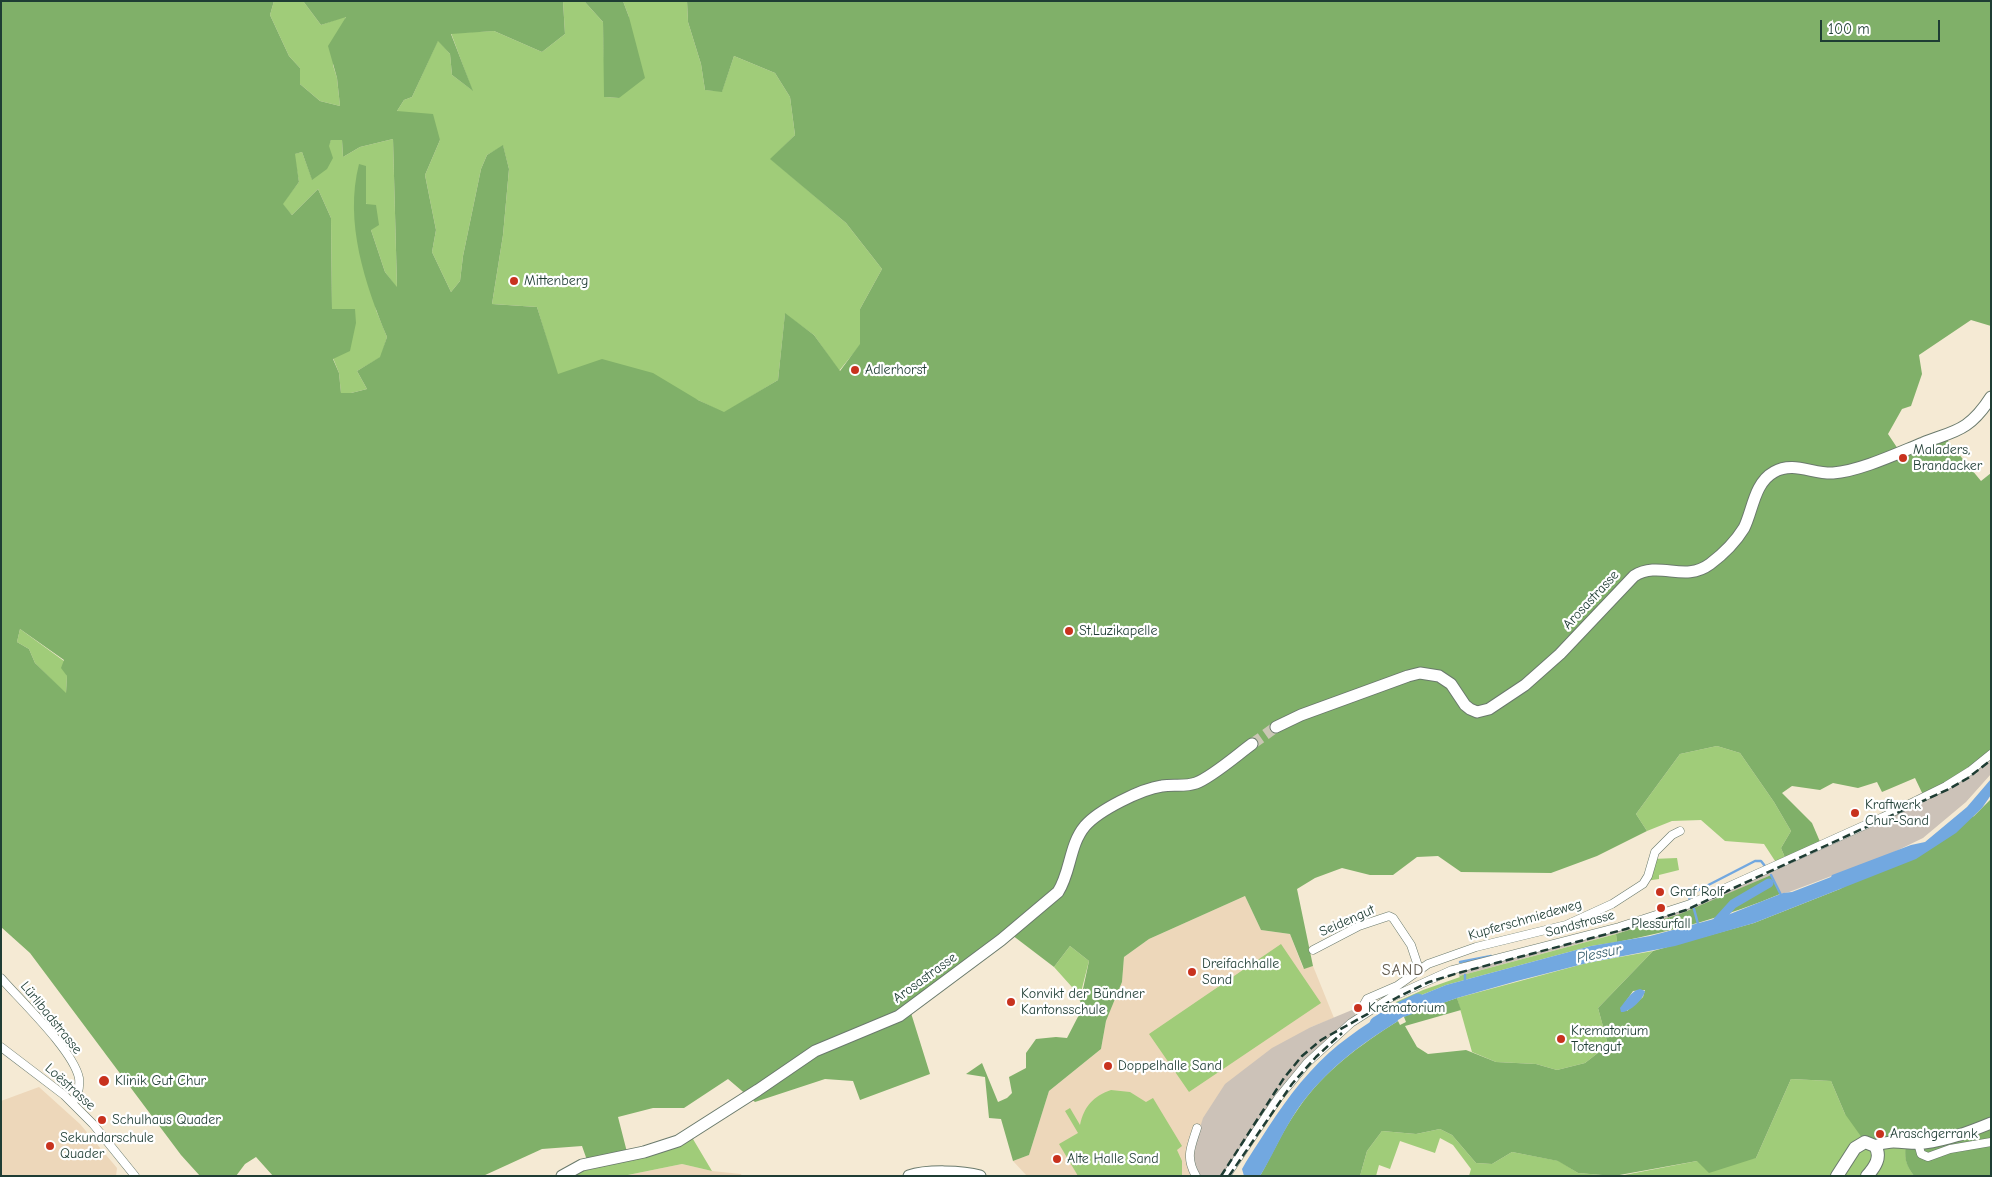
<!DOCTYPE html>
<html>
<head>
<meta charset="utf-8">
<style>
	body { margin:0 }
	#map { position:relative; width:1992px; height:1177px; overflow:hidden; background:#f5ead4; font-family:"Comic Neue",sans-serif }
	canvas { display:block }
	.frame { position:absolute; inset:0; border:2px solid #1f3d34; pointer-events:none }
	.scale { position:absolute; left:1820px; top:20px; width:120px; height:22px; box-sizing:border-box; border:2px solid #1f3d34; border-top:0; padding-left:6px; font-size:15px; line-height:18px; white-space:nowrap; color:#1f3d34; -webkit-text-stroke:4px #fff; paint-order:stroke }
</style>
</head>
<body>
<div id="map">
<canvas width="1992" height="1177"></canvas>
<div class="frame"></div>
<div class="scale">100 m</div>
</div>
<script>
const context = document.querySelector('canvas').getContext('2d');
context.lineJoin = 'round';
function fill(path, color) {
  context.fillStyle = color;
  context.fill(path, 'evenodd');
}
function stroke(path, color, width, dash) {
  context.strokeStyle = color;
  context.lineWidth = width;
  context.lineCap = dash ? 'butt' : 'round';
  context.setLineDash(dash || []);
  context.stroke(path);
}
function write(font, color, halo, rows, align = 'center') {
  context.font = font + ' "Comic Neue",sans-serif';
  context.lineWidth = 4.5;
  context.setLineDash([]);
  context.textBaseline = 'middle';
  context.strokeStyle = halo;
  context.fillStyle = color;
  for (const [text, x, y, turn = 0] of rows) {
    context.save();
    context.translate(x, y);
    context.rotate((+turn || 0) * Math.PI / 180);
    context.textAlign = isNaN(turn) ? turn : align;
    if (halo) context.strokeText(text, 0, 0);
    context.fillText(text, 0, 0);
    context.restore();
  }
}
fill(new Path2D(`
	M1245 896 1261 930 1290 934 1303 968 1313 966 1334 1018 1311 1027 1192 1164 1200 1176H1027L1013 1161 1029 1155 1049 1091 1101 1049 1106 1021 1122 982 1124 957 1149 939Z
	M39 1087 80 1124 117 1168 116 1176H1V1101Z
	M682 1164 712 1171 741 1174 742 1176H623Z`), '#edd7ba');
fill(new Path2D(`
	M1991 754V774L1966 802 1923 838 1890 854 1789 892 1780 894 1771 875 1697 908 1656 923 1459 976 1458 969 1661 914 1883 817Z
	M1352 1010 1356 1015 1314 1051 1280 1090 1222 1176H1200L1192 1164 1198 1134 1203 1118 1225 1084 1272 1048 1311 1027Z`), '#ccc2b8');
fill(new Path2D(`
	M274 1H303L321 25 346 16 333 65 337 78 340 106 320 101 300 84V68L289 56 270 15Z
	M563 1H584L603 22 605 97 619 98 629 17 623 1H687L688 22 701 64 705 90 722 91 734 56 775 73 790 97 795 135 771 159 846 223 882 269 860 309 861 344 839 371 814 335 785 314 778 380 724 413 698 400 557 374 537 307 492 304 503 235 509 169 503 146 487 155 481 169 463 256 460 281 451 292 432 252 436 230 425 175 440 140 397 111 404 100 412 97 438 40 450 54 452 75 472 90 451 33 494 31 542 52 565 34Z
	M393 139 397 288 385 272 371 230 359 165 376 310 387 337 381 357 357 371 367 389 351 393H341L339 373 333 358 355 310 332 309 331 218 318 189 292 215 282 204 299 182 294 154 302 152 312 179 331 140H342L343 157 360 147Z
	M20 629 64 661 67 676 66 694 35 663 29 649 17 642Z
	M1717 746 1740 753 1774 802 1791 831 1781 848 1786 860 1777 864 1764 844 1725 841 1701 820 1672 821 1647 831 1636 814 1680 754Z
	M1677 858 1679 870 1659 875V879L1645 881 1652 859Z
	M1616 934 1617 942 1591 946 1446 985 1397 1005 1396 1002 1423 990 1460 977 1459 976Z
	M1281 944 1321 1003 1189 1092 1149 1034Z
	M1070 946 1089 961 1080 996 1054 967Z
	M1653 951 1598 1008 1608 1045 1585 1063 1557 1070 1536 1064 1496 1062 1472 1052 1457 998 1587 963Z
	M1791 1079 1831 1081 1845 1114 1908 1143C1903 1157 1906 1164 1914 1176H1619L1697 1161 1756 1158Z
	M1111 1090 1130 1092 1146 1102 1153 1098 1182 1146 1177 1150 1182 1161V1176H1078L1059 1144 1078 1133 1065 1111 1070 1108 1080 1125C1084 1107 1093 1096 1111 1090Z
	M1440 1129 1452 1135 1476 1163 1492 1164 1512 1152 1559 1161 1578 1173 1614 1176H1469L1471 1169 1453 1145 1440 1138 1435 1153 1400 1141 1390 1169 1379 1165 1376 1176H1360L1367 1151 1382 1131 1416 1134Z
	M690 1134 712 1171 682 1164 623 1176H562Z`), '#a0cc79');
fill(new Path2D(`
	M1 1H274L270 15 289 56 300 68V84L320 101 340 106 337 78 328 46 346 17 321 25 303 1H563L565 34 542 52 494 31 451 34 473 91 452 75 450 54 438 41 412 97 404 100 397 111 433 114 440 140 425 175 436 230 432 252 451 292 460 281 463 256 481 169 487 155 503 145 509 169 503 235 492 304 537 307 558 374 602 359 653 373 698 400 724 412 778 380 785 313 814 335 840 371 860 344V309L882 269 846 223 770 159 795 135 790 97 775 73 734 56 722 92 705 90 701 64 688 22 687 1H1991V326L1971 320 1919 355 1922 374 1911 406 1902 409 1888 434 1900 452 1943 435 1981 481 1991 473V754L1924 797 1915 778 1882 792 1877 782 1858 788 1833 783 1820 790 1792 786 1782 793 1812 823 1821 844 1786 860 1781 848 1791 831 1774 802 1740 753 1717 746 1680 754 1636 814 1647 831 1597 856 1551 873 1461 872 1438 856 1417 857 1393 875H1370L1342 868 1315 878 1297 889 1313 966 1304 969 1290 934 1261 930 1245 896 1149 939 1124 957 1122 982 1106 1021 1101 1049 1049 1091 1029 1155 1013 1161 1001 1119 989 1118 985 1077 966 1074 982 1063 998 1102 1007 1098 1012 1093 1009 1077 1026 1068V1053L1036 1039 1056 1037 1067 1038 1083 1007 1079 999 1083 989 1089 961 1070 946 1054 967 1012 935 911 1013 930 1074 860 1100 853 1081 825 1079 755 1102 728 1079 684 1108H653L618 1117 628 1156 588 1163 582 1146 542 1149 483 1176H273L256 1157 245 1164 236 1176H200L181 1155 30 953 1 927ZM393 139 397 287 385 272 371 230 379 225 376 205 366 204V166L359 164C344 222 365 284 387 337L380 357 357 371 367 389 351 393H341L339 373 333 359 350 351 356 323 355 309H332L331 218 318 189 292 215 283 204 299 182 295 154 302 152 312 180 327 169 333 158 329 146 331 140H342L343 157 360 147ZM20 629 64 660 61 668 67 676 66 693 35 663 29 649 17 642Z
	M584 1H623L629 17 645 78 619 98 604 97 603 22Z
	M1991 799V1176H1914C1906 1165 1903 1157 1907 1143L1865 1142 1845 1114 1831 1081 1791 1079 1756 1158 1709 1173 1697 1161 1614 1176 1578 1173 1558 1161 1512 1152 1492 1164 1476 1163 1452 1135 1440 1129 1416 1134 1382 1131 1367 1151 1360 1176H1260C1273 1153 1283 1130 1298 1109 1324 1071 1360 1045 1398 1021L1400 1025 1406 1022 1404 1017 1407 1015 1457 998 1461 1010 1405 1026 1417 1047 1428 1054 1466 1050 1496 1062 1536 1064 1557 1070 1585 1063 1608 1045 1598 1008 1653 951 1754 923 1840 889 1974 816ZM1645 990 1643 997 1627 1011 1624 1004 1633 991Z
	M1771 875 1780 894C1728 916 1673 931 1617 942L1616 934 1680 914Z`), '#80b069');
fill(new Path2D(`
	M1991 779V795L1982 808 1956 833 1916 859 1754 923 1675 946 1587 963 1517 981 1457 998 1404 1017 1397 1005 1446 985 1591 946 1650 936 1684 927 1725 916 1783 893 1792 892 1831 877 1832 875 1911 845 1925 842 1967 807Z
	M1640 989 1645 991C1644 999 1629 1013 1621 1012L1620 1008C1626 1001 1631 991 1640 989Z
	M1392 1009 1398 1021C1356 1047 1318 1076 1292 1118 1280 1137 1272 1157 1260 1176H1244L1242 1169 1246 1162C1266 1131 1285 1099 1310 1072 1333 1046 1362 1026 1392 1009Z`), '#72a8e0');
stroke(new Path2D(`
	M1771 875 1781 895
	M1687 896 1755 861H1761L1765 866
	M1690 900 1689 897 1695 894 1694 892
	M1694 909 1698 924
	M1460 962 1491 956
	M1465 975V983`), '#72a8e0', 2.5);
stroke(new Path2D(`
	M1713 926 1733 904 1769 883`), '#72a8e0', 9);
stroke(new Path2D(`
	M1377 1024 1403 1008 1418 1001`), '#72a8e0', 15);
stroke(new Path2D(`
	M1252 744 1276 727`), '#cac7b4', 11, [11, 5.5]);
const street = new Path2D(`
	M1313 950 1359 926 1389 916 1393 918 1411 945 1419 969
	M1 978C21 1001 73 1050 79 1078 80 1087 78 1096 72 1103
	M1366 1013 1363 1006 1367 999 1397 986 1428 964 1476 947 1566 925 1612 904 1643 884 1648 876 1655 852 1672 835 1680 831
	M1 1047 64 1095 93 1124 135 1176
	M1918 1143 1921 1154 1928 1157 1950 1149 1991 1142
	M1196 1176C1185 1157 1191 1147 1197 1128
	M1226 1176 1279 1097 1307 1063 1351 1023 1390 998 1452 970 1619 927 1690 904 1883 817 1946 786 1970 771 1991 754`);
const secondary = new Path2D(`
	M1276 727 1301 715 1408 676 1420 673 1439 676 1451 684 1465 705 1470 709 1477 712 1489 709 1525 685 1560 654 1634 576C1660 560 1684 583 1710 564 1722 555 1736 541 1744 528 1753 510 1754 483 1774 472 1793 461 1813 474 1833 473 1860 471 1898 453 1923 443 1937 437 1953 434 1966 425 1976 418 1984 408 1991 397
	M1875 1146C1892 1138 1907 1145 1924 1143 1948 1140 1969 1132 1991 1123
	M562 1176 582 1165 644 1152 678 1141 758 1090 815 1051 899 1016 1001 940 1058 892C1071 872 1069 845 1085 826 1099 810 1141 789 1162 786 1173 784 1185 787 1196 783 1212 777 1237 755 1252 744
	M909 1176C926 1170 963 1171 980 1176`);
const primary = new Path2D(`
	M1837 1176 1855 1148 1865 1142 1875 1146C1882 1157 1875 1167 1867 1176`);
stroke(street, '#6a7a6c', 9);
stroke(secondary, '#6a7a6c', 13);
stroke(primary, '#6a7a6c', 14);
stroke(street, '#fff', 8);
stroke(secondary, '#fff', 11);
stroke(primary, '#fff', 12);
stroke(new Path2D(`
	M1221 1176 1284 1078 1302 1056 1321 1040 1398 997 1429 982 1458 973 1626 929 1686 910 1949 789 1968 778 1991 760
	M1229 1176 1292 1084 1316 1057 1342 1033`), '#1f3d34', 2.5, [8, 4]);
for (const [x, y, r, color] of [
	[514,281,5,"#c8321e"],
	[855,370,5,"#c8321e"],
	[1903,458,5,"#c8321e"],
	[1069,631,5,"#c8321e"],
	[1855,813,5,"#c8321e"],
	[1660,892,5,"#c8321e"],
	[1661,908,5,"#c8321e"],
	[1192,972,5,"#c8321e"],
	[1011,1002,5,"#c8321e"],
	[1358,1008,5,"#c8321e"],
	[1561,1039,5,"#c8321e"],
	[1108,1066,5,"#c8321e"],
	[104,1081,6,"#c8321e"],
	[102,1120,5,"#c8321e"],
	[1880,1134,5,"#c8321e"],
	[50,1146,5,"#c8321e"],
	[1057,1159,5,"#c8321e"]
]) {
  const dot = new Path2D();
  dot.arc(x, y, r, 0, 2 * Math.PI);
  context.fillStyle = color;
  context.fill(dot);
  stroke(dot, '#fff', 2);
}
write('14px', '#1f3d34', '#fff', [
	["Mittenberg",524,281],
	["Adlerhorst",865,370],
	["Maladers,",1913,450],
	["Brandacker",1913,466],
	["St.Luzikapelle",1079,631],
	["Kraftwerk",1865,805],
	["Chur-Sand",1865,821],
	["Graf Rolf",1670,892],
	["Plessurfall",1661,924,"center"],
	["Dreifachhalle",1202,964],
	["Sand",1202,980],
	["Konvikt der Bündner",1021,994],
	["Kantonsschule",1021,1010],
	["Krematorium",1368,1008],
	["Krematorium",1571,1031],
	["Totengut",1571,1047],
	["Doppelhalle Sand",1118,1066],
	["Klinik Gut Chur",115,1081],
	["Schulhaus Quader",112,1120],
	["Araschgerrank",1890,1134],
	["Sekundarschule",60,1138],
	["Quader",60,1154],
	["Alte Halle Sand",1067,1159]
], 'left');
write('14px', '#1f3d34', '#fff', [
	["Arosastrasse",1591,600,-47],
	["Kupferschmiedeweg",1525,920,-16],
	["Seidengut",1347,921,-24],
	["Sandstrasse",1580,924,-15],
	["Arosastrasse",925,978,-36],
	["Lürlibadstrasse",51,1018,51],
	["Loëstrasse",70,1087,42]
]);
write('italic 15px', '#3c6270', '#fff', [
	["Plessur",1599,954,-12]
]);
context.letterSpacing = '1px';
write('16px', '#625b4e', '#fff', [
	["SAND",1403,970]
]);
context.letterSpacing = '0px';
</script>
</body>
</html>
